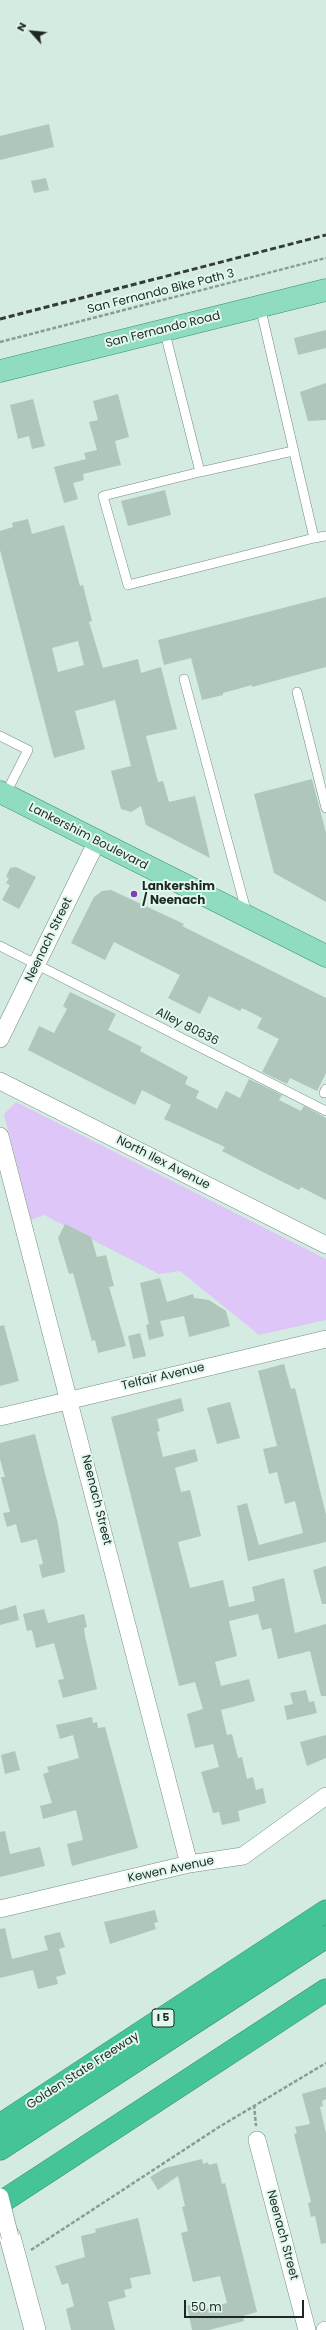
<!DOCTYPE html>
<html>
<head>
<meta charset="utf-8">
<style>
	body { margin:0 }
	#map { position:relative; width:326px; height:2330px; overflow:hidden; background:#d3ebe0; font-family:Poppins,sans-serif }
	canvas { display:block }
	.north { position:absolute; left:12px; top:12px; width:40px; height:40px; -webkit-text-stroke:3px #e0f8ed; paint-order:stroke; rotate:297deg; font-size:11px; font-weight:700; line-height:16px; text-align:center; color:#1f2723 }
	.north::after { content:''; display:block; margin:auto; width:14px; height:18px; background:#1f2723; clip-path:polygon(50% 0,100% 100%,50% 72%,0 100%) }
	.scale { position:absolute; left:184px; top:2300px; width:120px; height:18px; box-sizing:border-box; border:2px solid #1f2723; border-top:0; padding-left:5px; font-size:12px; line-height:14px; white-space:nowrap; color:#1f2723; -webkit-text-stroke:3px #e0f8ed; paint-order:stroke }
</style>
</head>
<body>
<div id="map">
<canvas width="326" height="2330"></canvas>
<div class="north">N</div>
<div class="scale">50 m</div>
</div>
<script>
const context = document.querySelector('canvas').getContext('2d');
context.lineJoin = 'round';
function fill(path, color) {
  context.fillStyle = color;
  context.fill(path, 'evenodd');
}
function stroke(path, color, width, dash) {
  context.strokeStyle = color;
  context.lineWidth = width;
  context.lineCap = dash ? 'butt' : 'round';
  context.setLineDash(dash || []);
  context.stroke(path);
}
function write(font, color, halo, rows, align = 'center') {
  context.font = font + ' Poppins,sans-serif';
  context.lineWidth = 4;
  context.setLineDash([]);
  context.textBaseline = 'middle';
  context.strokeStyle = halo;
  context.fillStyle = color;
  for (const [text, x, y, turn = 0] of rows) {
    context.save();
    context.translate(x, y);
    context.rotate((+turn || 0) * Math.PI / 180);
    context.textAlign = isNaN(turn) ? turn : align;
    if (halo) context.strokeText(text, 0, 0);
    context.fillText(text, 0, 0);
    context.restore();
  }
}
fill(new Path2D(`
	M16 1102 326 1259V1320L259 1335 180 1271 159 1274 44 1215 31 1220 4 1114Z`), '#dfc6f8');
fill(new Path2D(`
	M49 124 54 147 0 160V136Z
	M46 178 49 190 34 193 31 181Z
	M326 330V348L298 355 294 338Z
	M326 383V420L308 421 300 392Z
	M118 394 129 437 115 441 121 465 83 474 84 480 73 483 78 499 64 503 54 467 86 459 84 453 97 450 89 422 98 420 93 401Z
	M33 399 45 446 32 449 29 436 18 439 10 405Z
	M165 490 171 515 128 526 121 501Z
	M28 519 32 534 64 525 80 586 83 585 92 621 89 622 103 668 138 659 141 673 161 667 177 729 146 736 158 782 163 781 169 802 195 796 210 858 146 825 141 806 131 812 121 809 111 771 131 766 115 700 75 711 85 749 54 758 0 550V531L13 527 12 523ZM78 641 84 665 58 672 52 648Z
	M326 597V667L252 687V685L223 693V695L202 700 191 658 164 665 158 640Z
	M312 779 326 833V902L274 873 254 794Z
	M16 867 36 877 19 909 2 900 10 885 6 883 9 878 6 877 10 868Z
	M111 890 184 924 182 926 326 998V1073L317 1091 290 1078 287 1084 262 1072 279 1039 257 1028 262 1018 242 1008 240 1011 209 996 200 1014 168 998 180 975 114 942 105 960 71 943 94 897 102 891Z
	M70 992 116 1014 108 1030 142 1047 140 1051 188 1077 185 1084 199 1091 196 1098 217 1109 226 1091 240 1098 249 1079 282 1095 279 1100 301 1111 304 1106 326 1118V1200L301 1187 299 1190 255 1168 222 1151 225 1147 164 1119 171 1105 142 1090 135 1105 28 1050 39 1026 54 1033 67 1009 63 1006Z
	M65 1224 91 1237 97 1257 106 1255 114 1286 109 1287 126 1346 98 1353 95 1340 92 1341 73 1273 69 1274 58 1238Z
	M160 1278 167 1302 193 1294 194 1298 209 1300 226 1311 230 1326 189 1337 184 1316 160 1321 164 1336 149 1340 146 1325 149 1324 140 1283Z
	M4 1325 19 1381 0 1386V1326Z
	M140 1333 146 1356 133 1359 128 1336Z
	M284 1364 291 1389 295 1388 326 1515V1542L248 1561 237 1506 247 1503 259 1545 303 1533 295 1501 285 1504 277 1472 269 1474 263 1449 277 1446 258 1371Z
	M181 1398 184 1411 157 1419 160 1431 157 1432 163 1457 195 1449 198 1461 175 1468 181 1492 190 1490 201 1536 178 1542 190 1588 223 1580 229 1607 255 1601 252 1587 284 1578 295 1633 326 1624V1696H321L310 1651 278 1659 271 1628 262 1630 258 1614 229 1621 237 1656 215 1662 221 1686 249 1679 255 1701 221 1710 227 1735 232 1734 238 1758 242 1757 247 1779 253 1777 256 1790 263 1788 266 1803 238 1811 240 1821 222 1825 219 1812 213 1813 201 1772 219 1767 213 1744 195 1748 187 1714 203 1709 195 1682 179 1686 111 1417Z
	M230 1402 240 1438 217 1444 207 1408Z
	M35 1434 58 1524 65 1572 42 1578 39 1565 43 1564 37 1539 21 1543 16 1524 7 1527 3 1513 10 1512 1 1477H5L0 1459V1443Z
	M326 1566V1604H322L313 1570Z
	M16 1605 19 1620 0 1625V1610Z
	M44 1609 48 1623 84 1614 87 1627 84 1628 85 1636 97 1689 63 1698 58 1680 64 1679 54 1643 36 1648 32 1630 27 1631 23 1614Z
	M306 1690 309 1702 314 1701 317 1713 287 1720 284 1706 293 1704 290 1693Z
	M92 1717 93 1723 97 1722 98 1728 105 1727 138 1848 72 1866 67 1844 83 1840 76 1810 43 1819 40 1806 52 1803 43 1774 49 1772 47 1767 79 1758 73 1735 60 1739 56 1725Z
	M326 1735V1758L307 1766 300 1742Z
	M15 1751 20 1770 5 1774 1 1755Z
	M5 1831 10 1854 40 1847 45 1866 0 1877V1832Z
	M155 1910 158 1922 154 1923 156 1929 110 1944 104 1922Z
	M5 1928 12 1959 48 1950 44 1936 60 1932 65 1947 59 1949 66 1974 56 1977 58 1984 38 1989 33 1970 0 1978V1929Z
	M326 2087V2099L322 2101 323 2106 320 2107 326 2133V2243L321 2244 315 2216 311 2217 308 2203 311 2202 294 2134 297 2133 295 2127 310 2124 302 2094Z
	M202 2159 203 2164 208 2162 209 2165 217 2163 222 2184 225 2183 257 2312 243 2316 244 2321 209 2330H192L187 2306 200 2302 202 2310 227 2303 220 2276 193 2282 181 2233 188 2231 182 2207 185 2206 178 2176 158 2190 150 2177 165 2168Z
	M138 2218 151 2274 130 2278 132 2288 124 2290 126 2297 108 2302 115 2330H71L66 2309 74 2306 68 2283 62 2285 55 2266 85 2257 81 2236 94 2233 96 2232 95 2229Z`), '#afc6bb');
const service = new Path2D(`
	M164 329 200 472 103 496 128 585 314 538 260 306
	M200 472 293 451
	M314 538 326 536
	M184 679 247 914
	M297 692 326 808
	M0 736 28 750 5 795
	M0 946 326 1111
	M324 1093 326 1089`);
const minor = new Path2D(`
	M0 1039 97 841
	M0 1081 326 1245
	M0 1136 189 1864
	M0 1417 326 1339
	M0 1909 189 1864 243 1856 326 1796
	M257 2140 307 2330
	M325 2330H326`);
const tertiary = new Path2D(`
	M10 2237 35 2330`);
const primary = new Path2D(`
	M0 371 326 290
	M0 792 326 956`);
const motorway = new Path2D(`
	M0 2125 326 1911
	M0 2149 326 1937
	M0 2203 326 1990`);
stroke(service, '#758b81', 10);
stroke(minor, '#758b81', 18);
stroke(tertiary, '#758b81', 22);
stroke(primary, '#388d6f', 23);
stroke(motorway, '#388d6f', 23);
stroke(new Path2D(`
	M0 342 326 258
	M254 2105 256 2126
	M31 2250 219 2127 326 2063`), '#8a9c94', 2.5, [4, 2]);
stroke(service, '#fff', 9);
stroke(minor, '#fff', 17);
stroke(tertiary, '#fff', 21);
stroke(primary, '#8fdcc1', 22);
stroke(motorway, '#45c498', 22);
stroke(new Path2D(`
	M0 319 326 235`), '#333c38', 3, [6, 3]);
const minorBridge = new Path2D(`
	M0 2197 10 2237`);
stroke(minorBridge, '#758b81', 18, []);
stroke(minorBridge, '#fff', 17);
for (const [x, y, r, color] of [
	[134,894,4,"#813eb2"]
]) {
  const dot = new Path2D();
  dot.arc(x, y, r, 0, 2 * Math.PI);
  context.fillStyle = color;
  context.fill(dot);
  stroke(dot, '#e0f8ed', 1.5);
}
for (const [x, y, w] of [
	[163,2018,22]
]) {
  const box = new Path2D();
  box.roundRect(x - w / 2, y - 9, w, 18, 3);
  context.fillStyle = '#e0f8ed';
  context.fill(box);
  stroke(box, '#1f2723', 1);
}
write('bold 11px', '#1f2723', null, [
	["I 5",163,2018]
]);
write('12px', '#1f2723', '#e0f8ed', [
	["San Fernando Bike Path 3",161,292,-14],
	["San Fernando Road",163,330,-14],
	["Lankershim Boulevard",88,837,27],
	["Neenach Street",49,940,-64],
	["Alley 80636",187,1027,27],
	["North Ilex Avenue",163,1163,27],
	["Telfair Avenue",163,1377,-13],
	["Neenach Street",96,1500,76],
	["Kewen Avenue",171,1870,-12],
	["Golden State Freeway",83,2071,-33],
	["Neenach Street",282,2235,75]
]);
write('bold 12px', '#1f2723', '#e0f8ed', [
	["Lankershim",142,887],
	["/ Neenach",142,901]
], 'left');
</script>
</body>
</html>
